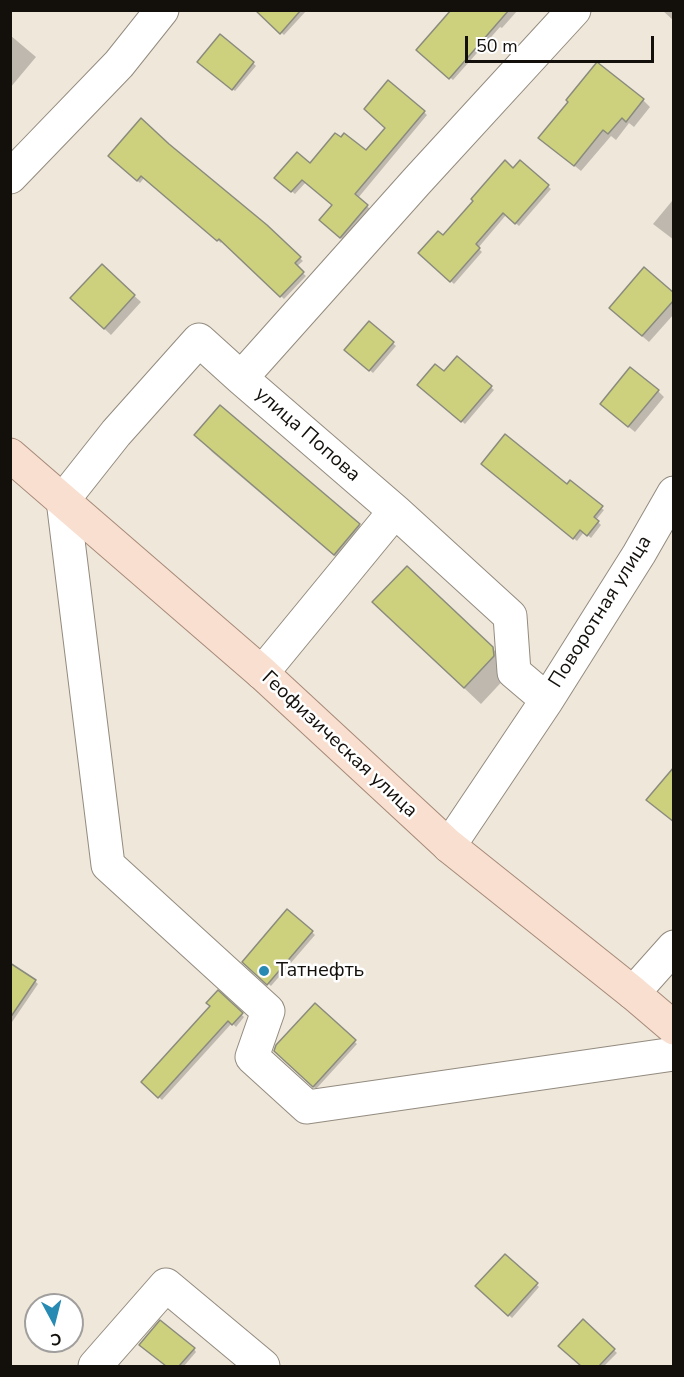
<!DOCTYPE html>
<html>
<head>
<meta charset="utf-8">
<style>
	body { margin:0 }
	#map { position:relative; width:684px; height:1377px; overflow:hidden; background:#efe7da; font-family:"Nunito Sans",sans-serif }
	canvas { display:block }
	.frame { position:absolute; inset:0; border:12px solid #13100c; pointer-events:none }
	.north { position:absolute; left:24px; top:1293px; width:60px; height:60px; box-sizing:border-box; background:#fff; border:2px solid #a19f9e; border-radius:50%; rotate:173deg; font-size:16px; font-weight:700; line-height:24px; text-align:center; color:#13100c }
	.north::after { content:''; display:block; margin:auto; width:21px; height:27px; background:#268ab3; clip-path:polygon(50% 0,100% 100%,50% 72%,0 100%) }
	.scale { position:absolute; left:465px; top:36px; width:189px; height:27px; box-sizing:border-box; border:3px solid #13100c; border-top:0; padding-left:8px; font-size:18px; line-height:21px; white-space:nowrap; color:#13100c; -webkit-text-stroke:4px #fff; paint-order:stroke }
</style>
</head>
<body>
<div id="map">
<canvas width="684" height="1377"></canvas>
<div class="frame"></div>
<div class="north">С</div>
<div class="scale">50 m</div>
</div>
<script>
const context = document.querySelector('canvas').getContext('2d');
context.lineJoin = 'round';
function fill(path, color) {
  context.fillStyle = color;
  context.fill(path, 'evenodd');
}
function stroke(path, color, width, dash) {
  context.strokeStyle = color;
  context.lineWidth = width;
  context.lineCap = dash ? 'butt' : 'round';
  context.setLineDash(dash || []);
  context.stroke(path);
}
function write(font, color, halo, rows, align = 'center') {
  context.font = font + ' "Nunito Sans",sans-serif';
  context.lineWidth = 5;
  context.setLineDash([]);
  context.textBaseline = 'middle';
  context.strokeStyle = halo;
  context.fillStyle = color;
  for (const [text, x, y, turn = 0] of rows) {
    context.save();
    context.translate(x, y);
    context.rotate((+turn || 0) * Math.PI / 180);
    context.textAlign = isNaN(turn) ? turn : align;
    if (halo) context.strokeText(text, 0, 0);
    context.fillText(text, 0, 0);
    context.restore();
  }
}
fill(new Path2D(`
	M257 10H307L284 35Z
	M453 10H518L502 28 500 27 453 80 418 50Z
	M662 10H674V21Z
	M10 35 36 57 10 88Z
	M253 63 256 66 235 91 202 65Z
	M643 100 650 107 634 127 629 123 616 140 611 136 581 171 540 138Z
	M424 112 427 115 358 198 370 209 343 240 321 220 333 205 306 182 295 194 276 178 310 165 366 153 387 128Z
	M168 145 266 226 303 261 296 267 306 276 284 299 223 240 221 243 144 178 140 183 110 156Z
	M520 162 551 189 519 226 506 215 478 248 482 252 454 284 420 253 443 237 475 201 514 170Z
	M672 201 674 202V240L653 224Z
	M102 266 141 302 111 335 79 305Z
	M674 295V314L649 342 617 315Z
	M369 323 396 346 373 373 346 350Z
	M457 358 494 390 465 424 419 384 444 373Z
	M658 391 664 397 635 432 608 410Z
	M196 435 359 525 376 542 352 571 212 452Z
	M486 466 567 487 604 510 596 520 601 525 591 538 584 532 577 541Z
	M391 619 492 648 510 666V673L481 704Z
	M312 932 315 935 271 986 244 962Z
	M10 974 35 981 38 984 10 1025Z
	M218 992 244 1017 236 1027 232 1023 162 1100 143 1082 212 1006Z
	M315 1005 357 1044 316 1089 276 1051Z
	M505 1256 539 1287 512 1318 477 1286Z
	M583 1321 617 1353 604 1366H582L560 1346Z
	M144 1347 194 1349 196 1352 184 1366H167Z`), '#0003');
const building = new Path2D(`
	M255 10H301L280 34Z
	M451 10H509L449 79 416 50Z
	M220 34 254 62 232 90 197 62Z
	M597 62 644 99 626 122 622 118 608 134 603 130 574 166 538 138 568 102 566 100Z
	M388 80 425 111 355 194 368 205 340 238 319 220 332 205 302 180 291 192 274 178 297 152 310 163 335 133 341 137 344 133 366 150 385 128 364 109Z
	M141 118 169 144 267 225 301 257 295 263 304 272 280 297 219 239 217 241 141 176 137 181 108 156Z
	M505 160 513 168 520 160 549 185 515 224 503 213 476 244 480 248 450 282 418 253 438 231 443 235 473 201 471 199Z
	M102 264 135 295 104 329 70 298Z
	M644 267 674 293V300L642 336 609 308Z
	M369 321 394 342 369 371 344 350Z
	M457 356 492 386 461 422 417 385 435 364 444 371Z
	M630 367 659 390 628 427 600 404Z
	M220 405 360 524 334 555 194 435Z
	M505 434 567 484 570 480 603 506 594 517 599 521 587 536 580 530 573 539 481 464Z
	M407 566 493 647 494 656 464 688 372 602Z
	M674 767V822L646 800Z
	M287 909 313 931 267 985 242 962Z
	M10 963 36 980 10 1018Z
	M218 990 243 1013 232 1025 228 1021 158 1098 141 1082 210 1006 206 1003Z
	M315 1003 356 1040 313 1087 274 1051 276 1045Z
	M505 1254 538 1283 508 1316 475 1286Z
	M583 1319 615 1349 599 1366H581L558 1346Z
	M160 1320 195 1348 179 1366H166L139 1345Z`);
fill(building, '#cdd17e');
stroke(building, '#8a8b7d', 1.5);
const minor = new Path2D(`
	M10 177 119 64 162 10
	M241 378 199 340 116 433 63 500 108 865 268 1011 252 1057 307 1107 674 1054
	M262 673 395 511
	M547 700 639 554 674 493
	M449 846 547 700 514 672 510 616 395 511 241 378 417 181 574 10
	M633 993 674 947
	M95 1366 166 1285 263 1366`);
const major = new Path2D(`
	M10 455 262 673 449 846 633 993 674 1028`);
stroke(minor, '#938b7f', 35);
stroke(major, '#a68977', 35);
stroke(minor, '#fff', 33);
stroke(major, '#f9dfd0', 33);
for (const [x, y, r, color] of [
	[264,971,6,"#268ab3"]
]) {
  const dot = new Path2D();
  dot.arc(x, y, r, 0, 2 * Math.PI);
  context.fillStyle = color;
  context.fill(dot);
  stroke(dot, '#fff', 2);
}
write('20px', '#13100c', '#fff', [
	["улица Попова",307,435,41],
	["Поворотная улица",601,612,-58],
	["Геофизическая улица",339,745,43]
]);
write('20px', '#13100c', '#fff', [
	["Татнефть",276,971]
], 'left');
</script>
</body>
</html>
